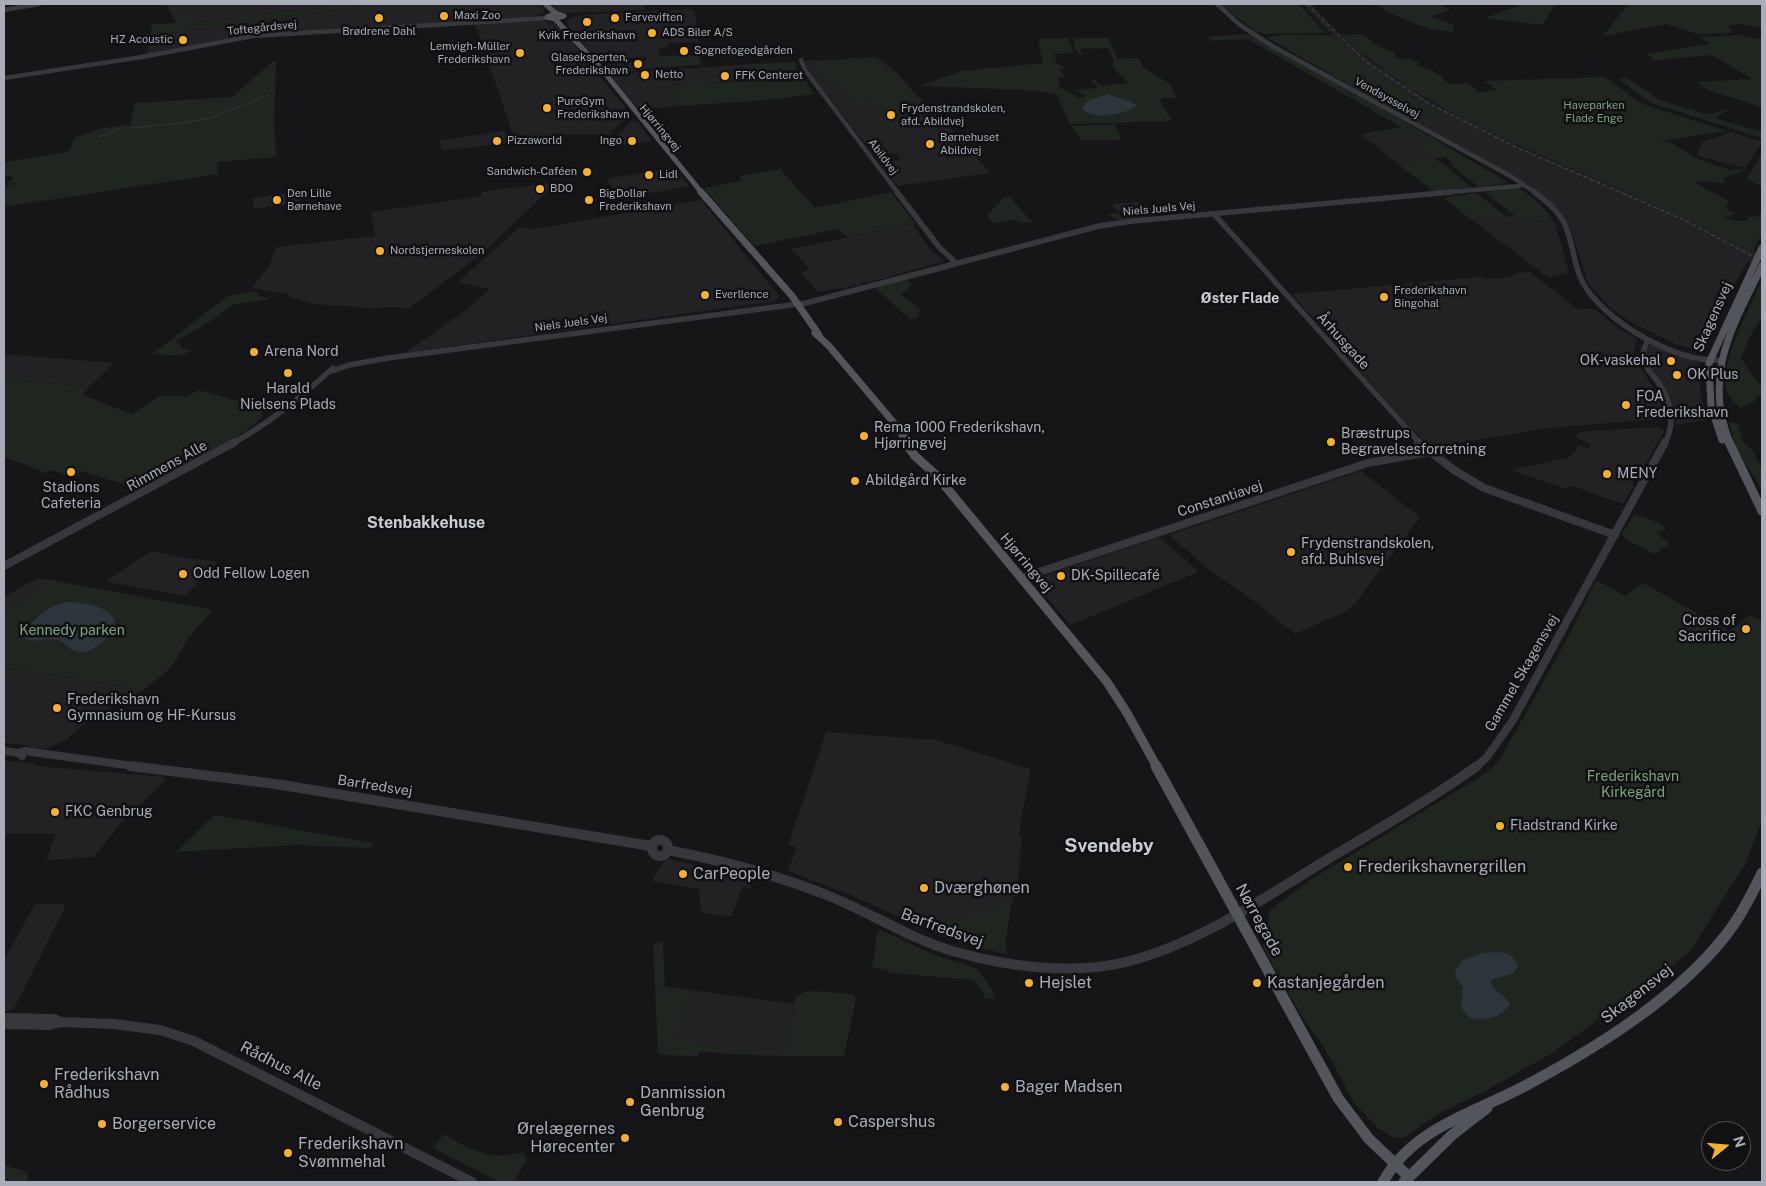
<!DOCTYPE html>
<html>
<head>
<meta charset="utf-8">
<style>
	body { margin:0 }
	#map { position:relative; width:1766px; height:1186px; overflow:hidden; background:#161618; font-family:"Public Sans",sans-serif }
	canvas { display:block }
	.frame { position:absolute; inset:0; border:5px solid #a8adb8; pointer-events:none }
	.north { position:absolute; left:1701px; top:1121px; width:50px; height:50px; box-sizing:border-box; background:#111113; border:1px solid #4d4f55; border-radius:50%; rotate:73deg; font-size:14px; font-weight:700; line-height:20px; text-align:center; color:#a8adb8 }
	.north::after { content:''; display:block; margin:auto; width:18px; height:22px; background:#f2b134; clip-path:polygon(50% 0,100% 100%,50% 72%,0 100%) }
</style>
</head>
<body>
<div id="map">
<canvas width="1766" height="1186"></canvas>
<div class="frame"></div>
<div class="north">N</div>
</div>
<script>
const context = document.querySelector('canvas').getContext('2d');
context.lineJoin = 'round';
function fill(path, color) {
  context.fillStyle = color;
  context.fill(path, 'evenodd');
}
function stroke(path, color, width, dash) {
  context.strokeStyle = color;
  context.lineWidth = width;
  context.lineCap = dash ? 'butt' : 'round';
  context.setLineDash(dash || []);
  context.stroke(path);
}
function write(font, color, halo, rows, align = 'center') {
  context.font = font + ' "Public Sans",sans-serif';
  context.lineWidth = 5;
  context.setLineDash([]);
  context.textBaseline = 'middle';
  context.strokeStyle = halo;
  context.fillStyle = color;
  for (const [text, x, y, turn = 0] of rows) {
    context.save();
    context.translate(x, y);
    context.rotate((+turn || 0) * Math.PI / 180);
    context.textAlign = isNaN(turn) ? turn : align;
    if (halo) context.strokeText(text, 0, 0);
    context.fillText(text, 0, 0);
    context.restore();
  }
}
fill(new Path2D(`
	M165 4H339L202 22 190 21 182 14 178 6 168 8Z
	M382 4H540L545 12 537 16 509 19 253 35 147 55 150 36Z
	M552 4H642L645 10 566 13 559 11Z
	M1304 4H1311L1337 31 1335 32 1342 35 1370 61 1432 103 1519 147 1659 206 1753 251 1762 256V269L1748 261 1721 307 1703 350H1695L1676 344 1632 323 1608 306 1592 288 1587 280 1571 229 1559 212 1544 196 1528 185 1414 122 1443 116 1387 81 1360 62 1331 35 1334 34 1329 32Z
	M690 9 694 10 695 13 699 42 667 43 668 47 658 48 660 55 655 56 662 67 617 73H608L601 65 647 61 646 57 596 59 568 26 567 21 571 17 591 14Z
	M539 20 554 23 560 27 628 111 626 117 608 135 572 134 515 140 475 24Z
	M876 57 896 72 927 106H931L990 173 897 186 880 163 901 159 897 153 874 155 806 68 804 61Z
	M755 64 759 81 672 84 680 106 638 109 611 77 646 71Z
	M632 121H637L652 141 604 148Z
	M505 131 509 141 505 143 442 151 440 140Z
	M1410 131 1436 158 1397 163 1364 137Z
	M1732 132 1762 142 1745 168 1697 156 1702 142Z
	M674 167 689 186 621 199 606 179Z
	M557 182 483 253 408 309 396 307 372 308 314 304 288 296 290 294 252 288 269 266 276 247 375 236 371 212 482 196 481 192Z
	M307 190 310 191 297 203 253 209V198Z
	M701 200 779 296 775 301 404 353 465 311 490 289 458 282 520 227 534 229Z
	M1505 216 1516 217 1525 224 1552 220 1560 239 1569 273 1548 277 1473 221Z
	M912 224 930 249 944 261 867 283 864 281 859 285 818 292 801 273 810 270 791 249Z
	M1530 272 1578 309H1595L1615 326 1636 338 1637 341 1633 352 1640 367 1660 398 1664 415 1658 419 1549 428 1435 447 1430 446 1406 423 1292 294 1481 277 1486 279 1510 277 1516 273Z
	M1653 345 1697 362 1701 366 1700 391 1707 420 1675 425 1671 401 1647 364 1645 352 1647 346Z
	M4 354 114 363 90 386 4 380Z
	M1656 427 1662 429 1664 432 1643 468 1633 480V487L1623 504 1570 485 1566 489 1511 470 1570 457 1579 445 1588 449 1591 444 1575 438 1579 432Z
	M1361 471 1420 517 1354 605 1344 612 1295 634 1258 604 1207 568 1170 536 1171 534Z
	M1159 537 1197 570 1196 573 1070 625 1034 582 1035 579Z
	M152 551 180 557 217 562 185 596 108 582V579Z
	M36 579H45L35 586 44 587 32 600 4 616V597Z
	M4 669 28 671 143 690 88 720 66 740 45 749 27 747 26 745 4 743Z
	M826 732 936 740 1031 769 1022 815 1019 835 1022 838 1018 876 1013 902 1011 904 1005 946 1007 948 1006 954 949 939 848 894 788 871 796 847 788 845Z
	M4 760 35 764 37 766 164 777 165 781 121 823 94 857 46 860 56 834 8 833 4 840Z
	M669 859 746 877 752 881 750 888 742 887 732 915 729 916 701 913 699 889 652 881 662 863Z
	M35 904H63L65 908 13 1010 4 1011V960Z
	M655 985 795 1004 793 1035 783 1049 782 1056 700 1052 697 1056 660 1055 658 1052Z`), '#222225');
fill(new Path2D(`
	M339 4H382L150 36 152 24 174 23 176 22 168 8 178 6C184 18 189 21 202 22Z
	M1220 4H1299L1325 33 1264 34 1254 30Z
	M1372 4H1440L1443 7 1451 9 1431 17 1453 24V32C1424 30 1398 17 1372 4Z
	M1526 4H1555L1543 25 1484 18Z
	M1628 4H1762V28L1743 24 1728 26 1733 33 1697 34 1666 24 1603 36Z
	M1245 34 1252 35C1337 82 1423 132 1506 181L1507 183 1479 187 1450 164 1452 162 1445 157 1435 159 1445 165 1472 188 1440 192 1431 190 1397 163 1435 158 1410 131 1364 137 1355 130 1362 134 1401 127 1248 39 1211 41 1208 37Z
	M1363 34 1379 47 1396 53 1393 56C1402 62 1408 55 1420 63L1416 65 1431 70 1445 78 1442 79C1449 85 1458 85 1467 83L1479 92 1497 90 1484 81 1604 77 1643 104 1726 131 1655 142 1668 141 1695 158 1730 170 1745 169C1737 176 1729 174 1722 179L1726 183C1715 183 1705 180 1694 182L1730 202 1725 208 1736 214 1723 218 1735 221 1749 220 1747 217H1755L1762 213V233L1753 251C1705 229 1657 205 1608 184 1510 142 1422 109 1342 35Z
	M1283 35H1331C1366 67 1403 93 1444 116L1414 122 1266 37Z
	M1740 35 1756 39 1762 38V107L1710 91 1697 82 1752 79 1713 55 1654 60 1646 54 1711 44 1698 37Z
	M1068 38 1074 53 1054 54 1057 64 1065 67 1060 71 1066 77 1058 78 1060 87 1080 98 1087 96 1074 90 1097 88V85L1092 83 1091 80 1093 79 1102 86 1128 83 1113 68V59L1108 48 1080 49 1083 56C1075 53 1075 46 1073 38H1108L1118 59 1139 58 1142 66 1170 84 1177 98H1161L1160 100 1172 121 1070 124 1056 94 1025 90 921 86 962 71 1043 63 1038 39Z
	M699 55 701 64 700 65 662 67 655 56Z
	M873 59 892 71 925 107 883 112 874 100 854 102 839 83 826 85 810 63Z
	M272 62H276L274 122 276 157 217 162 218 174 4 207V186L20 183 6 184 14 178 11 176 4 177V162L66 152 70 149 74 138 102 128 130 125 135 103 232 97Z
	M795 62 797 70 815 94 767 100 680 106 672 85 707 81 709 83 758 81 755 64Z
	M1628 78 1660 100 1706 114C1714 115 1718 109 1727 110L1715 118 1762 132V138L1651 103 1618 79Z
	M1115 124 1121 138 1118 140H1080L1077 133 1071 126Z
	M1762 154V187L1747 179Z
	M780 169 815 208 891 192 915 223 847 237 838 229 754 246 704 188 742 181 739 176Z
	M1514 188C1533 192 1550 214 1559 230H1557L1552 220 1525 224 1485 192Z
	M1477 193 1505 216 1473 221 1445 199 1447 197Z
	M1010 197 1032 222 1020 223 1016 220 993 223 989 221H991L987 215 1004 198Z
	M1139 202 1144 209 1158 207 1164 214 1117 220 1108 214 1118 213 1122 217 1134 216 1130 210 1117 211 1112 204Z
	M950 267 951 269 907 280 912 285 901 295 920 309 918 317 911 320 876 289 878 286Z
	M1762 280V317L1750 336 1741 359C1749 368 1752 379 1762 386V393L1756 397 1754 402 1741 408C1734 403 1727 396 1726 386 1721 360 1751 305 1762 280Z
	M253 292H257L258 296 267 298 276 295 266 300 235 304 200 328 177 340V342L181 344V348L192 350C175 361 167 351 151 355L229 295Z
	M4 380 90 386 82 395 132 414 159 396H187L199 390 262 408V418L243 433 139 490H135L134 488 82 471 74 477 51 470 46 473 4 457Z
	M1730 422 1738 424 1743 442 1752 450 1762 469V491C1751 469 1732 448 1730 422Z
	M1634 514 1659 523 1666 530 1656 532 1669 544 1654 554 1627 540 1622 534Z
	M45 579 213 610 188 638 177 659 166 672 143 690 28 671 4 669V616L12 606 19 607 25 599H32L43 587 34 586Z
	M1596 580 1625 596 1643 583 1729 631 1750 615 1762 622V820L1746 863 1688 954 1551 1054 1487 1090 1438 1114 1403 1138H1394L1378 1128 1354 1103 1334 1065 1320 1041 1305 1022 1263 947 1270 910 1310 880 1468 784 1486 773 1499 761 1567 639Z
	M214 815 374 843 370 848 296 845 176 852Z
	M1002 901 1011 903 1005 946 1007 948 1006 954 949 939 914 923 927 919 930 925 998 909 996 903Z
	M878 929 937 956 976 968 994 992 993 999 984 998C984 989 977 987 974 980L890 973 886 969 872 968Z
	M660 942 663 944 665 986 655 985 653 944Z
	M655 988 688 993 674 1040 773 1056 700 1052 697 1056 660 1055 658 1052Z
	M815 991 853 994 856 998 844 1056H782L783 1049 793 1035C790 1027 789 1019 795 1013L794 998 805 992Z
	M444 1134 468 1148 490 1155 504 1156 523 1152 527 1158 514 1182H499L433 1148Z
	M4 1165 28 1172 27 1182H4Z`), '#1e261f');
fill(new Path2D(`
	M1107 94 1132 102 1137 106C1125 114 1093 121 1082 109L1087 101Z
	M69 602C85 603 106 605 115 620 112 636 91 659 72 650 66 646 64 641 56 640 47 638 38 641 29 641L22 635 23 632C39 616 46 605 69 602Z
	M1483 953C1499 952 1512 950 1518 966L1513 974 1495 978 1490 981C1494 993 1506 994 1510 1005 1500 1017 1487 1021 1472 1019 1456 1006 1462 1005 1463 987L1454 973 1463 960Z`), '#2c353c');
stroke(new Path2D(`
	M129 128 180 123 210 118 268 95
	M100 137 123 128`), '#2c353c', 1);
stroke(new Path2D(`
	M1217 4 1240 25 1274 47 1512 177 1536 193
	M4 10 39 4
	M801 60 805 70 898 193
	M4 78 142 57 253 36 548 18
	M1439 193 1519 186 1523 184`), '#37383d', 4.5);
stroke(new Path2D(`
	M897 192 939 247 955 262
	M1534 192C1546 201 1559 211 1565 225 1574 244 1573 265 1583 283 1604 321 1677 364 1721 360
	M1214 214 1420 443
	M1648 340C1646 345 1643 349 1643 354 1643 364 1650 372 1655 378 1670 398 1677 420 1665 443
	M332 371 349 365 388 358 806 303 1099 226 1133 221 1452 192
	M233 443C270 423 302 396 333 368`), '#37383d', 5.5);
stroke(new Path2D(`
	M1418 442 1454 470 1484 488 1615 535
	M4 566 235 442
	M1021 578 1368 463 1429 452
	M4 751 19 753 22 756
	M19 753 25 751 140 767
	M1476 767 1487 757 1513 720 1665 442`), '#37383d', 8);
stroke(new Path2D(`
	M130 766 276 784 651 846
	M652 848a8 8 0 1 1 16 0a8 8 0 1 1-16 0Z
	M668 850C724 861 781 876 834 898 874 915 913 940 956 952 1009 967 1072 975 1126 962 1195 945 1263 899 1323 862 1375 831 1428 801 1477 766
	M4 1018 54 1019 61 1022
	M4 1024 50 1025 61 1022 114 1024 160 1030 194 1041 472 1182`), '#37383d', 10);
stroke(new Path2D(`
	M545 4 556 13
	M556 13 564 16 555 19 547 17Z
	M555 19 599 66 702 193`), '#53555c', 5);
stroke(new Path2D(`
	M701 192 792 296 819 335
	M815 333 829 346 905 436
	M901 433 906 443
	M1722 440 1711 407 1709 363 1762 248
	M1730 443C1702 374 1733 326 1762 266`), '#53555c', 7);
stroke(new Path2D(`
	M905 442 915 456 936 475 1107 682 1127 713 1157 767
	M1729 442 1762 511`), '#53555c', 9);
stroke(new Path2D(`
	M1156 766 1338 1098 1369 1139 1408 1176
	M1383 1182C1412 1129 1471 1114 1521 1088 1593 1050 1675 1000 1726 935 1741 916 1752 894 1762 873
	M1404 1182 1452 1135 1487 1108`), '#53555c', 11);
stroke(new Path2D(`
	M1307 4 1366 62 1428 103 1516 147 1682 219 1762 261`), '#4a4c52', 1, [4, 3]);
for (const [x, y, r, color] of [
	[444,16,5,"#f2b134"],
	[379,18,5,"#f2b134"],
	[615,18,5,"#f2b134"],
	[587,22,5,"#f2b134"],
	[652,33,5,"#f2b134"],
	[183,40,5,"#f2b134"],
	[684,51,5,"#f2b134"],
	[520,53,5,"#f2b134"],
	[638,64,5,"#f2b134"],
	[645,75,5,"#f2b134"],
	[725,76,5,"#f2b134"],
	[547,108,5,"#f2b134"],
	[891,115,5,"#f2b134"],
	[497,141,5,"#f2b134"],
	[632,141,5,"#f2b134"],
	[930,144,5,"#f2b134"],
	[587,172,5,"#f2b134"],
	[649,175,5,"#f2b134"],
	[540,189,5,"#f2b134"],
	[277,200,5,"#f2b134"],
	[589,200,5,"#f2b134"],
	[380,251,5,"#f2b134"],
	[705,295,5,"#f2b134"],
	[1384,297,5,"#f2b134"],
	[254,352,5,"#f2b134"],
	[1671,361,5,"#f2b134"],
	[288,373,5,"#f2b134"],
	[1677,375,5,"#f2b134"],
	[1626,405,5,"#f2b134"],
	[864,436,5,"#f2b134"],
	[1331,442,5,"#f2b134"],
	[71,472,5,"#f2b134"],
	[1607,474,5,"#f2b134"],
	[855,481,5,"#f2b134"],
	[1291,552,5,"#f2b134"],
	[183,574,5,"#f2b134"],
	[1061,576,5,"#f2b134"],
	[1746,629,5,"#f2b134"],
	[57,708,5,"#f2b134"],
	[55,812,5,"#f2b134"],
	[1500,826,5,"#f2b134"],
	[1348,867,5,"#f2b134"],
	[683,874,5,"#f2b134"],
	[924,888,5,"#f2b134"],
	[1029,983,5,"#f2b134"],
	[1257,983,5,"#f2b134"],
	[44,1084,5,"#f2b134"],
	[1005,1087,5,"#f2b134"],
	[630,1102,5,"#f2b134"],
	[838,1122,5,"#f2b134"],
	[102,1124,5,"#f2b134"],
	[625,1138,5,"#f2b134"],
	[288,1153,5,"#f2b134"]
]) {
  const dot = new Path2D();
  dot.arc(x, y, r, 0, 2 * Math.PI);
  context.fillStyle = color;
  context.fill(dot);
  stroke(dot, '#111113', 2);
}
write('11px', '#a8adb8', '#111113', [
	["Maxi Zoo",454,16],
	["Farveviften",625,18],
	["Brødrene Dahl",379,32,"center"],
	["ADS Biler A/S",662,33],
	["Kvik Frederikshavn",587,36,"center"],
	["HZ Acoustic",173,40,"right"],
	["Lemvigh-Müller",510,47,"right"],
	["Frederikshavn",510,60,"right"],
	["Sognefogedgården",694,51],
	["Glaseksperten,",628,58,"right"],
	["Frederikshavn",628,71,"right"],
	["Netto",655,75],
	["FFK Centeret",735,76],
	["PureGym",557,102],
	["Frederikshavn",557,115],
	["Frydenstrandskolen,",901,109],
	["afd. Abildvej",901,122],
	["Børnehuset",940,138],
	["Abildvej",940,151],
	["Pizzaworld",507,141],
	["Ingo",622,141,"right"],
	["Sandwich-Caféen",577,172,"right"],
	["Lidl",659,175],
	["BDO",550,189],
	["Den Lille",287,194],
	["Børnehave",287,207],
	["BigDollar",599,194],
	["Frederikshavn",599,207],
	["Nordstjerneskolen",390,251],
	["Frederikshavn",1394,291],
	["Bingohal",1394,304],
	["Everllence",715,295]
], 'left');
write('11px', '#a8adb8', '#111113', [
	["Toftegårdsvej",262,28,-6],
	["Vendsysselvej",1387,98,29],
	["Hjørringvej",660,128,50],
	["Abildvej",883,157,53],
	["Niels Juels Vej",1159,209,-5],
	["Niels Juels Vej",571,323,-8]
]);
write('11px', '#7fa381', '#111113', [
	["Haveparken",1594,106],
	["Flade Enge",1594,119]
]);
write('bold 14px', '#c9ccd4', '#111113', [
	["Øster Flade",1240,299]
]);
write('14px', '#a8adb8', '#111113', [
	["Skagensvej",1713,317,-66],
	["Århusgade",1343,341,48],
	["Rimmens Alle",167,466,-29],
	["Constantiavej",1220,499,-18],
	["Hjørringvej",1026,563,50],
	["Gammel Skagensvej",1522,673,-60],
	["Barfredsvej",375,786,9]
]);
write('14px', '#a8adb8', '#111113', [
	["Arena Nord",264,352],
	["OK-vaskehal",1661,361,"right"],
	["OK Plus",1687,375],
	["Harald",288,389,"center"],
	["Nielsens Plads",288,405,"center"],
	["FOA",1636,397],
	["Frederikshavn",1636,413],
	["Rema 1000 Frederikshavn,",874,428],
	["Hjørringvej",874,444],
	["Bræstrups",1341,434],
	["Begravelsesforretning",1341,450],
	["MENY",1617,474],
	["Abildgård Kirke",865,481],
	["Stadions",71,488,"center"],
	["Cafeteria",71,504,"center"],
	["Frydenstrandskolen,",1301,544],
	["afd. Buhlsvej",1301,560],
	["Odd Fellow Logen",193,574],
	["DK-Spillecafé",1071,576],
	["Cross of",1736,621,"right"],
	["Sacrifice",1736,637,"right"],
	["Frederikshavn",67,700],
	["Gymnasium og HF-Kursus",67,716],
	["FKC Genbrug",65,812],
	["Fladstrand Kirke",1510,826]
], 'left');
write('14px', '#7fa381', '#111113', [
	["Kennedy parken",72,631],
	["Frederikshavn",1633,777],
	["Kirkegård",1633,793]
]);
write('bold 16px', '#c9ccd4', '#111113', [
	["Stenbakkehuse",426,523]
]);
write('16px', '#a8adb8', '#111113', [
	["Frederikshavnergrillen",1358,867],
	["CarPeople",693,874],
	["Dværghønen",934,888],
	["Hejslet",1039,983],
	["Kastanjegården",1267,983],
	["Frederikshavn",54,1075],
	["Rådhus",54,1093],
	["Bager Madsen",1015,1087],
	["Danmission",640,1093],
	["Genbrug",640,1111],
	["Caspershus",848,1122],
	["Borgerservice",112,1124],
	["Ørelægernes",615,1129,"right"],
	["Hørecenter",615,1147,"right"],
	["Frederikshavn",298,1144],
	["Svømmehal",298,1162]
], 'left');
write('16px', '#a8adb8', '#111113', [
	["Nørregade",1259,920,61],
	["Barfredsvej",942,928,20],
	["Skagensvej",1637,994,-38],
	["Rådhus Alle",281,1066,27]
]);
write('bold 19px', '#c9ccd4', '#111113', [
	["Svendeby",1109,846]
]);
</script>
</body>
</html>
